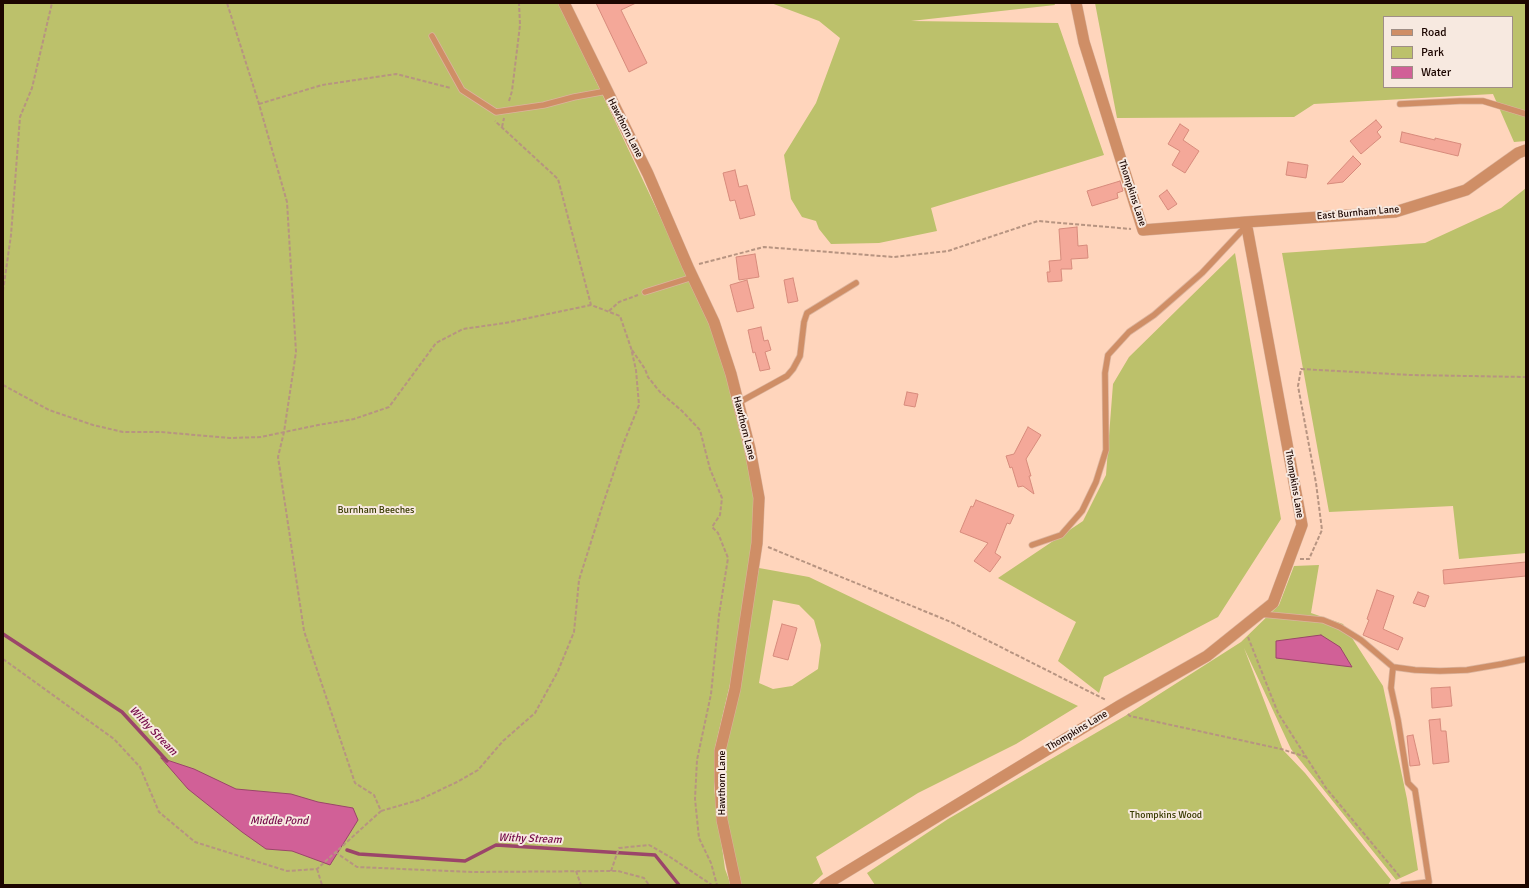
<!DOCTYPE html>
<html>
<head>
<meta charset="utf-8">
<style>
	body { margin:0 }
	#map { position:relative; width:1529px; height:888px; overflow:hidden; background:#ffd5bc; font-family:Signika,sans-serif }
	canvas { display:block }
	.frame { position:absolute; inset:0; border:4px solid #1c0600; pointer-events:none }
	.legend { position:absolute; left:1383px; top:16px; width:130px; height:72px; box-sizing:border-box; background:#f7e9e0; border:1px solid #9f8e86; margin:0; padding:5px 7px; list-style:none; font-size:12px; color:#1c0600 }
	.legend li { display:flex; align-items:center; gap:8px; height:20px }
	.legend b { width:20px; border:1px solid #9f8e86 }
</style>
</head>
<body>
<div id="map">
<canvas width="1529" height="888"></canvas>
<div class="frame"></div>
<ul class="legend">
<li><b style="height:5px;background:#cf8e66"></b>Road</li>
<li><b style="height:11px;background:#bcc16b"></b>Park</li>
<li><b style="height:11px;background:#d16097"></b>Water</li>
</ul>
</div>
<script>
const ctx = document.querySelector('canvas').getContext('2d');
ctx.lineJoin = 'round';
function paint(path, color) { ctx.fillStyle = color; ctx.fill(path, 'evenodd'); }
const poly = rows => new Path2D(rows.map(r => 'M' + r).join(''));
function trace(path, color, width, dash) { ctx.strokeStyle = color; ctx.lineWidth = width; ctx.lineCap = dash ? 'butt' : 'round'; ctx.setLineDash(dash || []); ctx.stroke(path); }
function write(font, color, halo, rows, align = 'center') {
  ctx.font = font + ' Signika,sans-serif'; ctx.lineWidth = 4; ctx.setLineDash([]); ctx.textBaseline = 'middle'; ctx.strokeStyle = halo; ctx.fillStyle = color; for (const [text, x, y, turn = 0] of rows) {
    ctx.save(); ctx.translate(x, y); ctx.rotate((+turn || 0) * Math.PI / 180); ctx.textAlign = isNaN(turn) ? turn : align; if (halo) ctx.strokeText(text, 0, 0); ctx.fillText(text, 0, 0); ctx.restore();
  }
}
const green = poly([
	[3,3,559,3,695,290,719,346,755,481,753,546,731,680,715,748,714,787,725,869,731,885,3,885],
	[771,3,1054,3,1055,5,911,21,1058,23,1104,155,931,208,937,231,879,243,831,244,819,229,816,221,802,217,791,199,784,155,816,103,840,38,819,21],
	[1095,3,1526,3,1526,141,1514,142,1493,94,1314,104,1294,117,1117,118],
	[1384,17,1512,17,1512,87,1384,87],
	[1526,188,1526,553,1459,559,1453,506,1329,512,1282,253,1425,243,1501,208],
	[1235,253,1281,519,1218,617,1104,677,1099,693,1058,661,1076,622,998,578,1083,521,1106,475,1113,384,1129,357],
	[1319,565,1311,613,1343,624,1383,686,1407,799,1418,870,1396,880,1291,749,1244,648,1283,750,1305,773,1391,880,1388,885,875,885,867,873,948,819,1125,716,1241,642,1279,605,1294,566],
	[759,568,809,577,1078,706,1016,744,918,793,816,857,823,874,811,885,741,885,730,850,723,777,725,747],
	[773,600,799,605,814,620,821,645,818,669,792,686,773,689,759,683]
]);
const water = poly([
	[1321,635,1340,647,1352,667,1276,658,1276,641,1321,635],
	[161,758,194,769,236,789,291,794,318,802,353,808,358,820,330,865,292,851,266,849,242,832,188,789,161,758]
]);
const stream = poly([
	[3,634,122,712,167,761],
	[347,850,359,854,465,861,496,845,655,855,679,885]
]);
const building = poly([
	[596,3,636,3,621,10,647,63,629,72,596,3],
	[1376,120,1382,127,1377,132,1381,137,1361,154,1350,141,1376,120],
	[1180,124,1189,130,1183,140,1199,151,1185,173,1172,165,1180,151,1168,144,1180,124],
	[1402,132,1435,140,1435,138,1461,144,1458,156,1400,142,1402,132],
	[1353,156,1361,164,1343,182,1327,184,1353,156],
	[1288,162,1308,165,1306,178,1286,175,1288,162],
	[735,170,739,187,747,185,755,215,740,219,735,200,730,201,723,173,735,170],
	[1120,181,1123,191,1117,193,1118,198,1092,206,1087,191,1120,181],
	[1167,190,1177,204,1168,210,1159,196,1167,190],
	[1077,227,1078,246,1087,245,1088,258,1071,259,1072,269,1061,269,1062,281,1048,282,1047,272,1050,272,1049,261,1061,260,1059,229,1077,227],
	[755,254,759,277,739,280,736,257,755,254],
	[793,278,798,301,788,303,784,280,793,278],
	[747,280,754,308,737,312,730,285,747,280],
	[761,327,764,341,768,340,771,350,765,352,770,369,760,371,755,352,753,353,748,330,761,327],
	[907,392,918,394,915,407,904,405,907,392],
	[1028,427,1041,435,1026,459,1031,476,1029,476,1034,494,1023,486,1018,487,1012,467,1010,468,1006,456,1014,454,1028,427],
	[976,500,1014,515,1010,524,1007,523,995,553,1001,557,990,572,974,561,988,543,960,532,971,506,973,507,976,500],
	[1526,562,1526,576,1444,584,1443,570,1526,562],
	[1377,590,1394,596,1383,629,1403,638,1398,650,1363,635,1369,620,1367,619,1377,590],
	[1418,592,1429,596,1425,607,1413,603,1418,592],
	[782,624,797,628,788,660,773,656,782,624],
	[1450,687,1452,706,1432,708,1431,688,1450,687],
	[1440,719,1441,731,1446,731,1449,762,1433,764,1429,720,1440,719],
	[1413,735,1420,765,1410,766,1407,736,1413,735]
]);
const path = poly([
	[509,101,512,91,520,25,519,3],
	[259,104,322,85,396,74,451,88],
	[502,127,504,118],
	[699,264,764,247,894,257,948,251,1038,221,1131,229],
	[3,291,11,235,20,117,32,88,52,3],
	[609,311,619,302,638,295],
	[632,350,645,369,648,377,660,392,682,411,700,430,710,469,722,498,720,515,712,527,718,533,728,558,719,615,711,694,697,760,695,799,699,838,711,863,717,885],
	[3,385,49,410,93,425,123,432,161,432,230,438,261,437,318,425,354,419,389,407,436,343,463,329,505,323,591,305],
	[768,547,951,622,1106,700],
	[1300,559,1309,559,1322,530,1316,483,1298,386,1301,369,1410,375,1526,377],
	[1248,637,1278,713,1326,788,1401,878],
	[3,659,114,739,140,767,159,812,195,842,287,871,317,869,381,811,374,795,355,783,304,631,278,457,284,432,296,352,287,202,259,104,227,3],
	[1128,714,1130,716,1281,749,1306,757],
	[381,811,419,800,457,782,478,770,503,741,535,713,558,671,574,632,579,580,603,504,624,442,639,405,636,370,631,348,620,316,591,305,558,179,495,121],
	[335,852,357,867,472,872,618,871,644,878,649,885],
	[317,869,322,885],
	[576,871,581,885],
	[611,871,619,848,649,845,670,857,712,885]
]);
const service = poly([
	[432,36,462,90,496,112,544,105,574,97,607,91],
	[1400,104,1460,101,1483,101,1526,114],
	[645,292,693,277],
	[738,403,787,376,793,369,800,356,804,322,807,313,856,283],
	[1032,545,1061,535,1082,511,1096,482,1106,450,1105,373,1108,355,1129,332,1154,315,1202,273,1247,225],
	[1260,614,1323,620,1340,627,1361,640,1393,667,1415,670,1440,671,1467,670,1502,664,1526,659],
	[1393,667,1391,688,1398,720,1408,783,1415,790,1429,882,1403,885]
]);
const minor = poly([
	[564,3,648,174,688,267,714,322,731,374,750,449,759,498,757,543,735,689,720,751,720,781,722,820,736,885],
	[1246,222,1395,212,1466,190,1518,153,1526,150],
	[825,885,1119,706,1207,656,1273,603,1302,525,1246,222,1143,230,1084,42,1076,3]
]);
const streetNames = [
	["Hawthorn Lane",625,128,63],
	["Thompkins Lane",1132,193,72],
	["East Burnham Lane",1358,213,-5],
	["Hawthorn Lane",744,428,76],
	["Thompkins Lane",1294,484,80],
	["Thompkins Lane",1077,731,-31],
	["Hawthorn Lane",722,783,-90]
];
const parkNames = [
	["Burnham Beeches",376,510],
	["Thompkins Wood",1166,815]
];
const waterNames = [
	["Withy Stream",153,731,46],
	["Middle Pond",279,821],
	["Withy Stream",530,839,2]
];
paint(green, '#bcc16b');
paint(water, '#d16097');
trace(water, '#9b456a', 1);
trace(stream, '#9b456a', 3.5);
paint(building, '#f4a899');
trace(building, '#d78b7c', 1);
trace(service, '#dbb49e', 7);
trace(minor, '#dbb49e', 12);
trace(path, '#b79481', 2, [4, 2]);
trace(service, '#cf8e66', 5.5);
trace(minor, '#cf8e66', 11);
write('10px', '#1c0600', '#f7e9e0', streetNames);
write('10px', '#383a00', '#f7e9e0', parkNames);
write('italic 11px', '#750a49', '#f7e9e0', waterNames);
</script>
</body>
</html>
